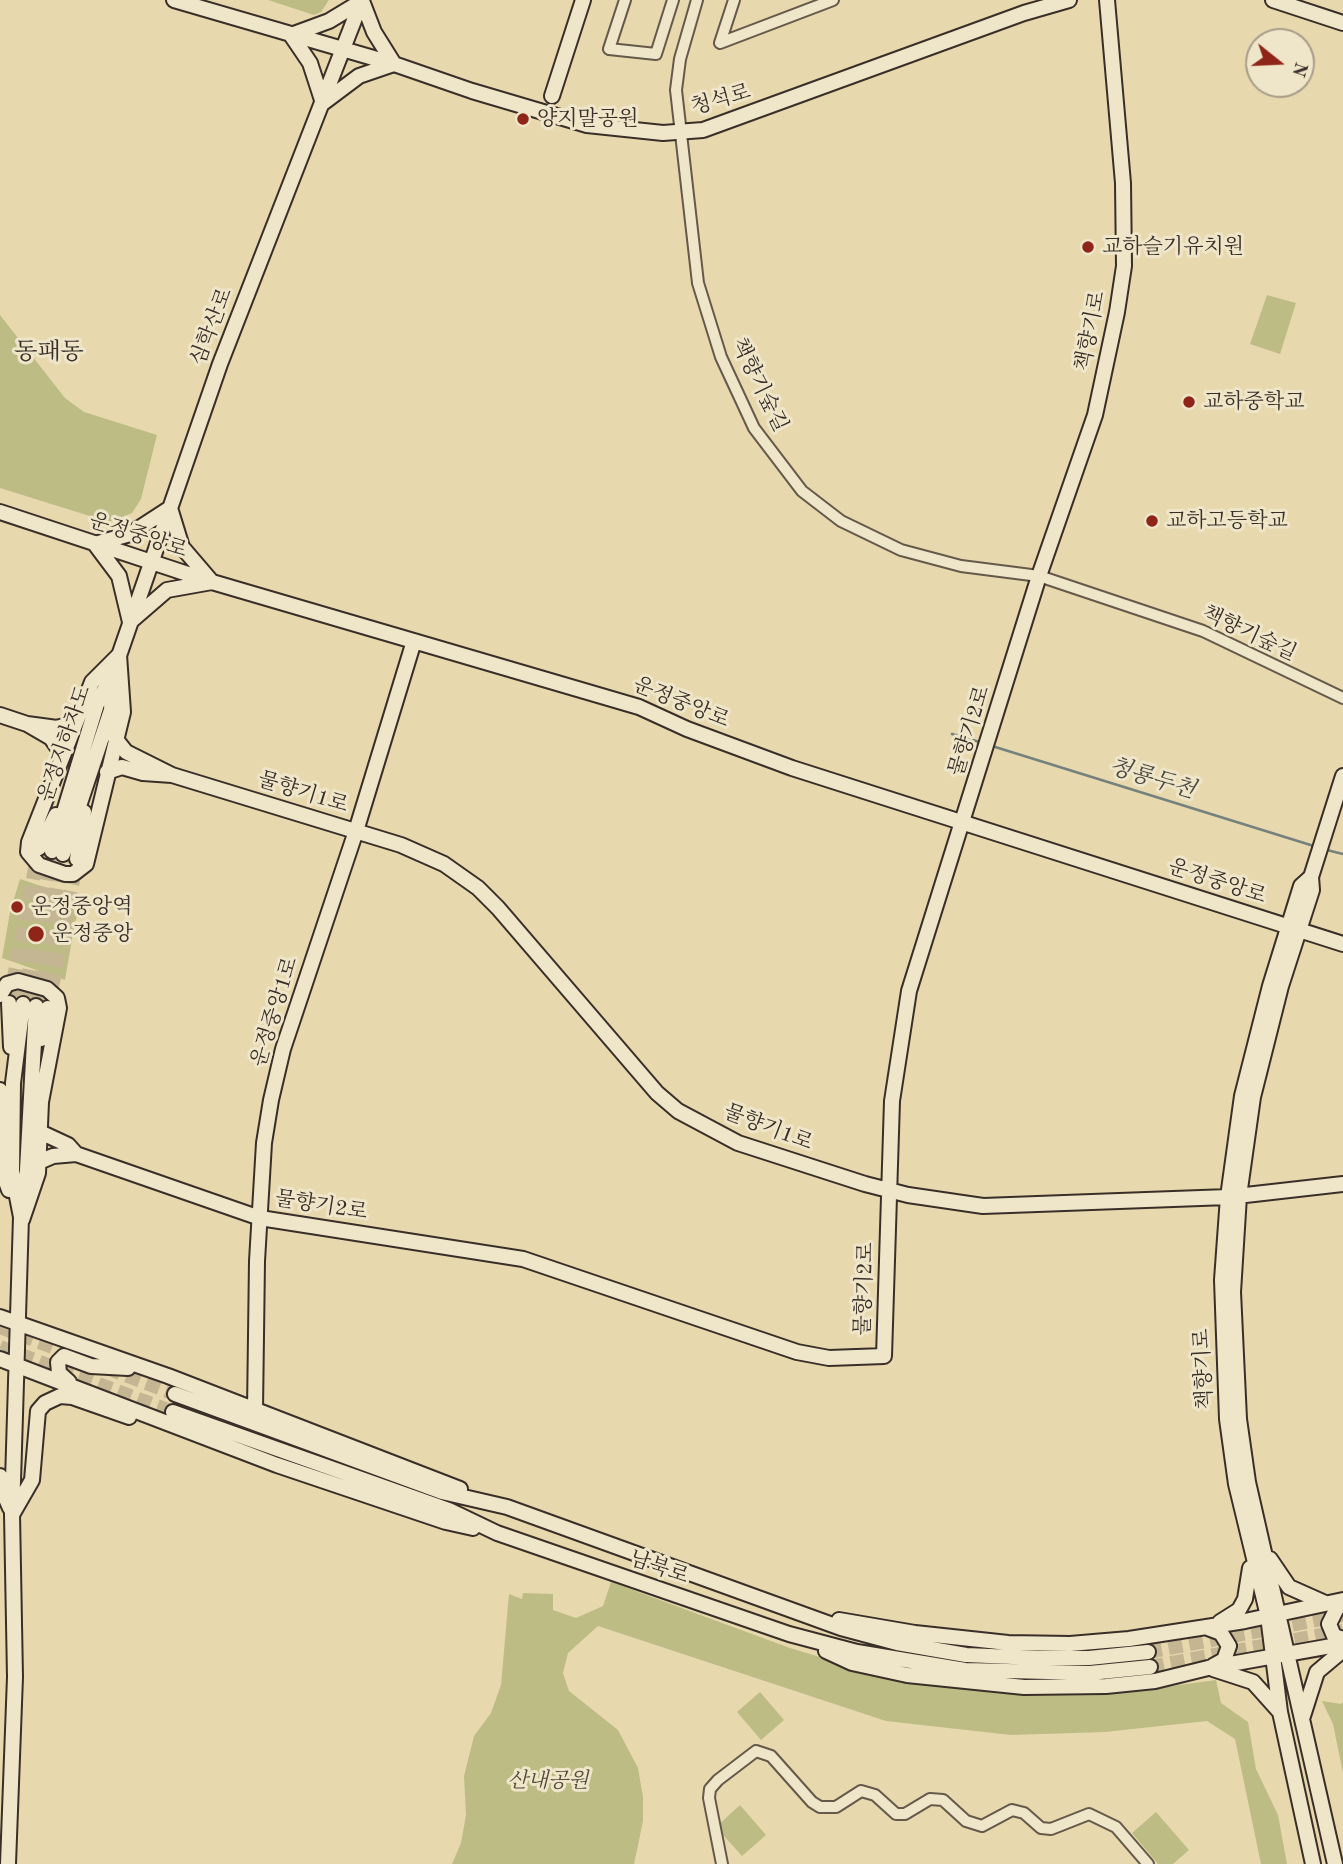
<!DOCTYPE html>
<html>
<head>
<meta charset="utf-8">
<style>
	body { margin:0 }
	#map { position:relative; width:1343px; height:1864px; overflow:hidden; background:#e7d8ae; font-family:"Old Standard TT",serif }
	canvas { display:block }
	.north { position:absolute; left:1245px; top:28px; width:70px; height:70px; box-sizing:border-box; background:#efe6ca; border:2px solid #a79d89; border-radius:50%; rotate:108deg; font-size:19px; font-weight:700; line-height:28px; text-align:center; color:#3a2f28 }
	.north::after { content:''; display:block; margin:auto; width:24px; height:32px; background:#8f2418; clip-path:polygon(50% 0,100% 100%,50% 72%,0 100%) }
</style>
</head>
<body>
<div id="map">
<canvas width="1343" height="1864"></canvas>
<div class="north">N</div>
</div>
<script>
const ctx = document.querySelector('canvas').getContext('2d');
ctx.lineJoin = 'round';
function paint(path, color) { ctx.fillStyle = color; ctx.fill(path, 'evenodd'); }
const poly = rows => new Path2D(rows.map(r => 'M' + r).join(''));
function trace(path, color, width, dash) { ctx.strokeStyle = color; ctx.lineWidth = width; ctx.lineCap = dash ? 'butt' : 'round'; ctx.setLineDash(dash || []); ctx.stroke(path); }
function write(font, color, halo, rows, align = 'center') {
  ctx.font = font + ' "Old Standard TT","Noto Serif KR",serif'; ctx.lineWidth = 6; ctx.setLineDash([]); ctx.textBaseline = 'middle'; ctx.strokeStyle = halo; ctx.fillStyle = color; for (const [text, x, y, turn = 0] of rows) {
    ctx.save(); ctx.translate(x, y); ctx.rotate((+turn || 0) * Math.PI / 180); ctx.textAlign = isNaN(turn) ? turn : align; if (halo) ctx.strokeText(text, 0, 0); ctx.fillText(text, 0, 0); ctx.restore();
  }
}
const green = poly([
	[268,0,329,0,321,12,314,15],
	[1267,295,1296,303,1280,354,1250,344],
	[0,315,65,398,84,412,157,435,141,499,132,513,109,522,0,488],
	[20,879,83,900,75,922,65,980,2,958,10,912],
	[611,1582,790,1648,840,1663,945,1686,1020,1692,1127,1692,1216,1680,1221,1703,1248,1722,1256,1769,1278,1815,1287,1864,1261,1864,1235,1739,1207,1721,1105,1732,1011,1735,886,1721,598,1626,568,1653,563,1673,569,1691,618,1730,638,1768,643,1797,643,1821,634,1864,452,1864,461,1843,466,1815,464,1776,474,1736,491,1713,501,1685,509,1594,522,1599,523,1593,553,1594,553,1610,576,1618,603,1606],
	[760,1692,784,1720,761,1740,737,1712],
	[1322,1701,1341,1704,1343,1702,1343,1773,1333,1724],
	[740,1805,766,1835,742,1856,716,1827],
	[1156,1812,1189,1850,1173,1864,1158,1864,1132,1833]
]);
const stream = poly([
	[952,734,983,743],
	[992,746,1317,847],
	[1327,850,1343,854]
]);
const secondaryTunnel = poly([
	[9,1003,38,853],
	[23,1004,52,851],
	[36,1006,63,854],
	[48,1008,76,865],
	[0,1327,79,1357],
	[0,1347,173,1412],
	[107,1368,175,1394],
	[1148,1652,1343,1615],
	[1150,1667,1343,1631]
]);
const street = poly([
	[625,0,609,49,656,54,673,0],
	[697,0,680,59,676,90,698,283,721,357,754,428,802,491,841,521,901,550,961,566,1039,576,1203,631,1343,698],
	[734,0,720,43,833,0],
	[722,1864,709,1798,710,1789,718,1780,756,1751,771,1756,812,1802,820,1807,836,1807,861,1791,875,1795,896,1814,905,1814,930,1799,943,1800,966,1821,982,1826,1012,1810,1024,1813,1041,1828,1051,1829,1089,1814,1116,1827,1148,1864]
]);
const secondary = poly([
	[174,0,394,64,472,91,587,125,663,133,703,130,1024,13,1069,0],
	[1273,0,1343,23],
	[362,1,374,32,394,64,359,76,323,103,310,63,291,35,329,21,362,1],
	[552,96,583,0],
	[170,508,182,547,212,582,167,590,130,622,119,576,95,544,130,534,170,508],
	[0,512,212,582,639,707,687,729,792,768,1343,944],
	[119,655,123,712,86,864,73,874,65,874,39,865,28,852,29,842,92,682,119,655],
	[113,673,220,364,362,0],
	[0,715,27,724],
	[63,755,51,738,27,724,57,728,76,722],
	[107,772,122,767,143,773,172,775,126,752,115,738],
	[172,775,401,845,444,864,478,888,498,908,657,1093,678,1111,738,1143,865,1184,908,1195,983,1206,1228,1197,1343,1184],
	[39,848,56,815],
	[52,851,97,704,113,673,111,710,63,854],
	[77,859,84,812],
	[1311,877,1301,886,1270,986,1242,1096,1228,1197,1222,1280,1227,1419,1236,1484,1268,1616,1280,1712,1313,1864],
	[0,995,7,984,18,981,47,989,57,998,59,1008,41,1102,38,1173,22,1220],
	[9,1003,11,1047],
	[41,1039,48,1008],
	[0,1090,2,1171,9,1190],
	[76,1154,260,1218,523,1259,797,1352,829,1358,884,1356,892,1101,909,991,1039,576,1095,415,1117,312,1124,266,1123,183,1107,0],
	[39,1162,53,1156,76,1154,68,1145,40,1132],
	[26,1188,36,1006],
	[0,1317,168,1376,460,1489],
	[0,1359,277,1465,446,1522,473,1528],
	[69,1382,59,1373,58,1362,64,1356,91,1366,128,1368],
	[175,1394,442,1492,507,1507,841,1628,897,1643,966,1655,1037,1658,1089,1658,1148,1652],
	[255,1410,257,1261,264,1143,271,1100,283,1049,356,831,414,641],
	[173,1412,449,1510,497,1533,789,1634,857,1652,965,1670,1090,1673,1150,1667],
	[0,1476,1,1487,10,1508],
	[13,1513,32,1480,38,1411,45,1403,60,1396,72,1397,129,1417],
	[1270,1559,1289,1587,1325,1603],
	[1343,1604,1337,1608,1329,1624,1334,1636,1343,1639],
	[839,1620,915,1633,1008,1643,1070,1644,1129,1639,1245,1621,1343,1600],
	[1220,1622,1239,1610,1245,1599,1250,1568],
	[1205,1627,1221,1633,1229,1646,1224,1660,1213,1666],
	[826,1651,852,1663,907,1675,1024,1687,1106,1686,1155,1681,1208,1668,1343,1644],
	[1213,1669,1253,1682,1279,1711],
	[1303,1716,1317,1672,1343,1650],
	[8,1864,15,1677,12,1514,21,1217,12,1171,13,1083,23,1004],
	[1335,1864,1248,1482,1239,1419,1233,1292,1239,1196,1253,1097,1281,986,1312,890,1311,877,1343,776]
]);
const markers = [
	[523,119,7,"#8f2418"],
	[1088,247,7,"#8f2418"],
	[1189,402,7,"#8f2418"],
	[1152,521,7,"#8f2418"],
	[17,907,7,"#8f2418"],
	[36,934,9,"#8f2418"]
];
const streetNames = [
	["청석로",721,100,-16],
	["심학산로",212,327,-69],
	["책향기로",1091,331,-79],
	["책향기숲길",759,385,64],
	["운정중앙로",138,536,18],
	["책향기숲길",1249,634,25],
	["운정중앙로",681,703,22],
	["물향기2로",970,731,-73],
	["운정지하차도",65,744,-71],
	["물향기1로",303,793,17],
	["운정중앙로",1217,882,18],
	["운정중앙1로",275,1012,-73],
	["물향기1로",768,1128,21],
	["물향기2로",321,1206,9],
	["물향기2로",865,1289,-88],
	["책향기로",1204,1369,-93],
	["남북로",659,1568,19]
];
const poiNames = [
	["양지말공원",537,119],
	["교하슬기유치원",1102,247],
	["교하중학교",1203,402],
	["교하고등학교",1166,521],
	["운정중앙역",31,907],
	["운정중앙",52,934]
];
const parkNames = [
	["산내공원",548,1781]
];
const waterNames = [
	["청룡두천",1152,779,17]
];
const quarterNames = [
	["동패동",49,353]
];
paint(green, '#bdbc85');
trace(stream, '#74817d', 2.5);
trace(secondaryTunnel, '#c4b693', 14, [14, 7]);
trace(street, '#65594a', 14);
trace(secondary, '#3a2f28', 18);
trace(street, '#efe6ca', 10);
trace(secondary, '#efe6ca', 14);
for (const [x, y, r, color] of markers) { const dot = new Path2D(); dot.arc(x, y, r, 0, 2 * Math.PI); ctx.fillStyle = color; ctx.fill(dot); trace(dot, '#efe6ca', 2.5); }
write('21px', '#3a2f28', '#efe6ca', streetNames);
write('21px', '#3a2f28', '#efe6ca', poiNames, 'left');
write('italic 21px', '#544b3b', '#efe6ca', parkNames);
write('italic 23px', '#4d4a44', '#efe6ca', waterNames);
write('24px', '#3a2f28', '#efe6ca', quarterNames);
</script>
</body>
</html>
